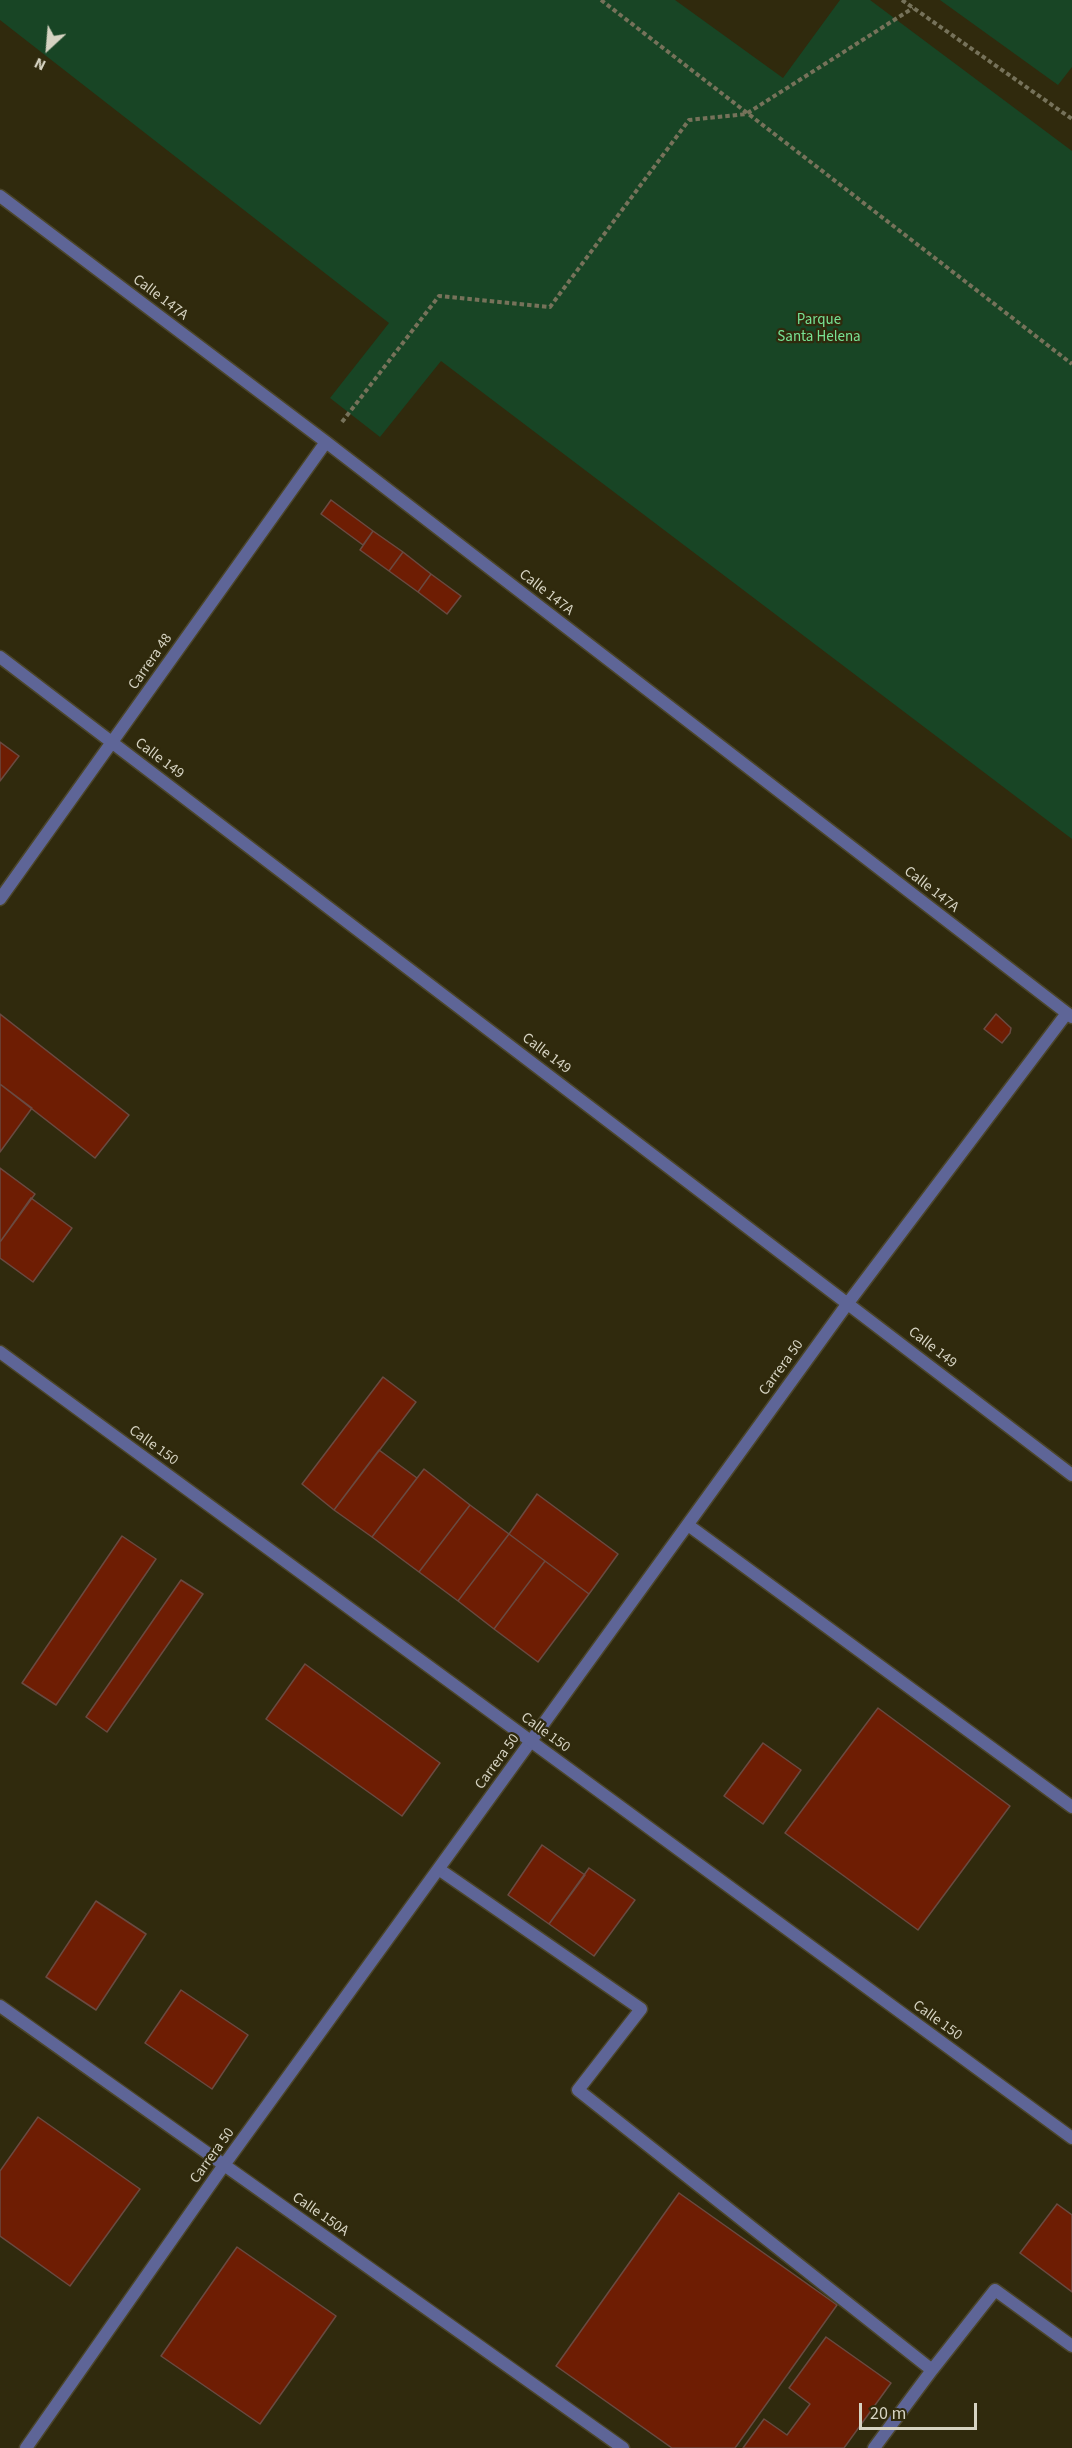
<!DOCTYPE html>
<html>
<head>
<meta charset="utf-8">
<style>
	body { margin:0 }
	#map { position:relative; width:1072px; height:2448px; overflow:hidden; background:#302a0d; font-family:"Source Sans 3",sans-serif }
	canvas { display:block }
	.north { position:absolute; left:18px; top:18px; width:60px; height:60px; -webkit-text-stroke:4px #302a0d; paint-order:stroke; rotate:206deg; font-size:16px; font-weight:700; line-height:24px; text-align:center; color:#d6d3c2 }
	.north::after { content:''; display:block; margin:auto; width:21px; height:27px; background:#d6d3c2; clip-path:polygon(50% 0,100% 100%,50% 72%,0 100%) }
	.scale { position:absolute; left:859px; top:2403px; width:118px; height:27px; box-sizing:border-box; border:3px solid #d6d3c2; border-top:0; padding-left:8px; font-size:18px; line-height:21px; white-space:nowrap; color:#d6d3c2; -webkit-text-stroke:4px #302a0d; paint-order:stroke }
</style>
</head>
<body>
<div id="map">
<canvas width="1072" height="2448"></canvas>
<div class="north">N</div>
<div class="scale">20 m</div>
</div>
<script>
const ctx = document.querySelector('canvas').getContext('2d');
ctx.lineJoin = 'round';
function paint(path, color) { ctx.fillStyle = color; ctx.fill(path, 'evenodd'); }
const poly = rows => new Path2D(rows.map(r => 'M' + r).join(''));
function trace(path, color, width, dash) { ctx.strokeStyle = color; ctx.lineWidth = width; ctx.lineCap = dash ? 'butt' : 'round'; ctx.setLineDash(dash || []); ctx.stroke(path); }
function write(font, color, halo, rows, align = 'center') {
  ctx.font = font + ' "Source Sans 3",sans-serif'; ctx.lineWidth = 4.5; ctx.setLineDash([]); ctx.textBaseline = 'middle'; ctx.strokeStyle = halo; ctx.fillStyle = color; for (const [text, x, y, turn = 0] of rows) {
    ctx.save(); ctx.translate(x, y); ctx.rotate((+turn || 0) * Math.PI / 180); ctx.textAlign = isNaN(turn) ? turn : align; if (halo) ctx.strokeText(text, 0, 0); ctx.fillText(text, 0, 0); ctx.restore();
  }
}
const green = poly([
	[0,0,675,0,783,78,840,0,870,0,1072,151,1072,839,441,361,380,437,330,398,389,323,0,20],
	[940,0,1072,0,1072,67,1058,85]
]);
const building = poly([
	[331,500,373,531,363,545,321,514,331,500],
	[373,531,403,552,389,571,360,550,373,531],
	[403,552,431,574,418,592,389,571,403,552],
	[431,574,461,596,447,614,418,592,431,574],
	[0,742,19,756,0,781,0,742],
	[0,1014,129,1115,95,1158,0,1084,0,1014],
	[996,1014,1011,1028,1010,1033,1002,1043,984,1029,996,1014],
	[0,1084,32,1108,0,1152,0,1084],
	[0,1168,35,1194,0,1242,0,1168],
	[31,1198,72,1228,33,1282,0,1258,0,1242,31,1198],
	[383,1377,416,1402,334,1510,302,1484,383,1377],
	[379,1450,417,1478,372,1537,334,1510,379,1450],
	[424,1469,470,1505,419,1572,372,1537,424,1469],
	[537,1494,618,1554,589,1594,509,1534,537,1494],
	[470,1505,509,1534,458,1601,419,1572,470,1505],
	[509,1534,545,1561,494,1629,458,1601,509,1534],
	[122,1536,156,1559,56,1705,22,1683,122,1536],
	[545,1561,589,1594,538,1662,494,1629,545,1561],
	[181,1580,203,1594,107,1732,86,1717,181,1580],
	[305,1664,440,1763,402,1816,266,1719,305,1664],
	[878,1708,1010,1806,918,1930,785,1833,878,1708],
	[763,1743,801,1770,763,1824,724,1796,763,1743],
	[542,1845,585,1875,549,1924,508,1895,542,1845],
	[589,1868,635,1900,594,1956,549,1924,589,1868],
	[96,1901,146,1934,96,2010,46,1977,96,1901],
	[181,1990,248,2035,212,2089,145,2043,181,1990],
	[38,2117,140,2189,70,2286,0,2236,0,2171,38,2117],
	[679,2193,837,2305,735,2448,672,2448,556,2366,679,2193],
	[1057,2204,1072,2215,1072,2292,1020,2253,1057,2204],
	[237,2247,336,2316,260,2424,161,2356,237,2247],
	[826,2337,891,2383,844,2448,743,2448,764,2419,787,2435,810,2404,789,2388,826,2337]
]);
const path = poly([
	[601,0,1072,364],
	[902,0,1072,119],
	[342,422,439,296,550,307,689,120,746,114,913,8]
]);
const pedestrian = poly([
	[688,1525,1072,1807],
	[440,1870,641,2009,578,2090,932,2370],
	[874,2448,932,2370,995,2290,1072,2346]
]);
const minor = poly([
	[0,196,326,442,1072,1017],
	[0,657,1072,1475],
	[0,899,326,442],
	[0,2006,623,2448],
	[26,2448,224,2165,848,1303,1067,1013]
]);
const tertiary = poly([
	[0,1352,1072,2138]
]);
const streetNames = [
	["Calle 147A",160,298,37],
	["Calle 147A",546,593,38],
	["Carrera 48",151,662,-55],
	["Calle 149",159,759,37],
	["Calle 147A",931,890,38],
	["Calle 149",546,1054,37],
	["Calle 149",932,1348,38],
	["Carrera 50",782,1368,-54],
	["Calle 150",153,1446,36],
	["Calle 150",545,1733,36],
	["Carrera 50",498,1762,-54],
	["Calle 150",937,2021,36],
	["Carrera 50",213,2156,-54],
	["Calle 150A",320,2215,35]
];
const parkNames = [
	["Parque",819,321],
	["Santa Helena",819,338]
];
paint(green, '#184525');
paint(building, '#6e1d03');
trace(building, '#6a4a41', 1.5);
trace(pedestrian, '#4b452a', 15);
trace(minor, '#4b452a', 15);
trace(tertiary, '#4b452a', 15);
trace(path, '#76725a', 4, [4.5, 3]);
trace(pedestrian, '#5e6597', 12);
trace(minor, '#5e6597', 12);
trace(tertiary, '#5e6597', 12);
write('15px', '#d6d3c2', '#302a0d', streetNames);
write('15px', '#78e395', '#302a0d', parkNames);
</script>
</body>
</html>
